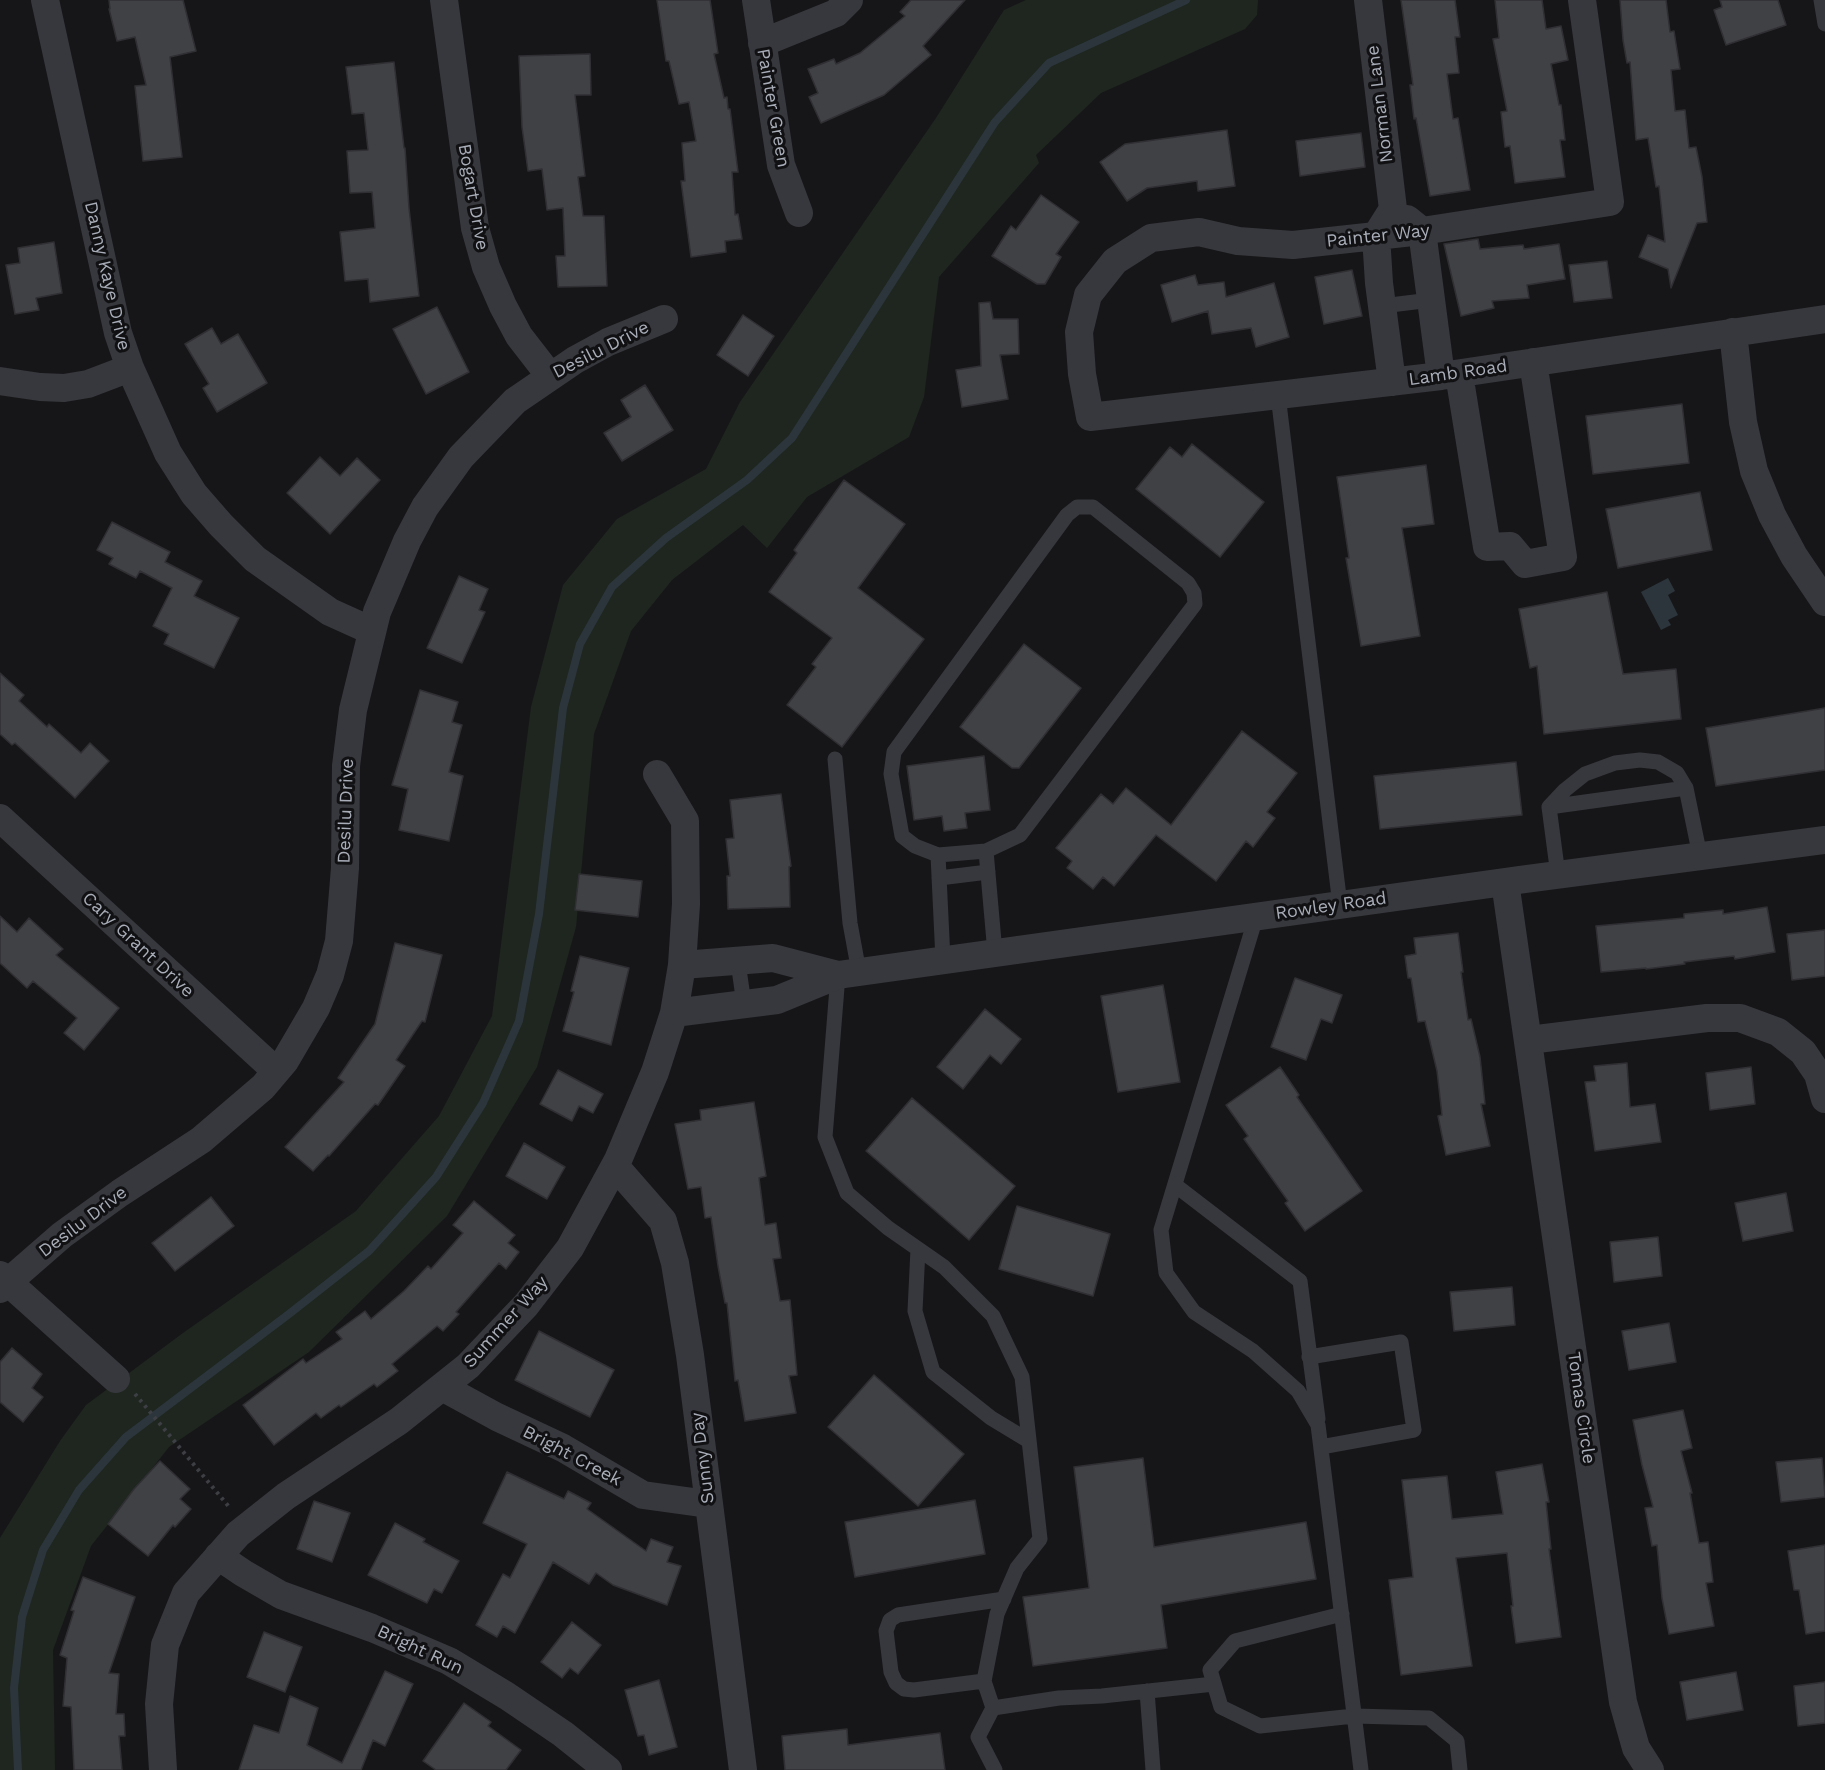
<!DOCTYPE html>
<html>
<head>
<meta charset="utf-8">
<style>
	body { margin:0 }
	canvas { display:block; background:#161618 }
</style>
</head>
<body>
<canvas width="1825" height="1770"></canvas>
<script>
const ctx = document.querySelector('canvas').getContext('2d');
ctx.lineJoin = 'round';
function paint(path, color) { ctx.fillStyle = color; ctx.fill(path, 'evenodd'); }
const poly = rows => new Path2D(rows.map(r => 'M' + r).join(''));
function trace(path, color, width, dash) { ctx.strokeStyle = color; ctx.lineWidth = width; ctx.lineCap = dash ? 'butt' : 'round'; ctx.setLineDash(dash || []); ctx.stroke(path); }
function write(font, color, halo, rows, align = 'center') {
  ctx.font = font + ' "Work Sans",sans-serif'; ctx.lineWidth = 6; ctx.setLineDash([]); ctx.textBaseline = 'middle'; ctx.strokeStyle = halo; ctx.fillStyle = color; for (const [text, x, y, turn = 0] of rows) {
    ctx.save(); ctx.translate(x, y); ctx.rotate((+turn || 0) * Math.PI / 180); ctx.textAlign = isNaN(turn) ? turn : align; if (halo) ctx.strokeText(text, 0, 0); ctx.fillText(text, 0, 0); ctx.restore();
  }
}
const green = poly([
	[1026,0,1258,0,1257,15,1245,29,1101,93,1036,155,1039,163,939,277,924,397,909,437,807,497,767,548,743,525,672,580,631,631,594,734,576,927,537,1067,447,1216,309,1352,169,1447,91,1546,53,1650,55,1770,0,1770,0,1538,60,1441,86,1405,183,1333,356,1211,439,1116,492,1016,531,707,563,585,617,519,706,469,740,402,936,118,1004,10]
]);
const water = poly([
	[1668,578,1675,591,1668,595,1678,615,1668,620,1671,625,1661,630,1641,592]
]);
const stream = poly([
	[18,1770,14,1688,22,1617,43,1550,79,1490,126,1437,289,1314,369,1251,436,1177,483,1103,519,1021,539,914,563,708,580,644,612,587,666,538,747,480,792,438,995,122,1049,63,1186,0]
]);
const building = poly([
	[109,0,183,0,196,51,170,57,182,157,143,161,135,86,146,85,135,37,117,41,109,9,110,9,109,0],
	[657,0,710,0,718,53,714,54,724,98,727,97,728,109,730,109,738,172,732,172,735,215,738,214,742,239,725,241,726,252,691,257,681,181,685,181,682,143,696,141,689,102,679,104,669,61,666,61,657,0],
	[911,0,965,0,923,46,931,55,884,95,821,123,809,97,818,93,808,69,834,59,836,64,860,53,905,16,900,12,911,0],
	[1401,0,1455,0,1460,37,1455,37,1459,73,1447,74,1453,119,1458,118,1470,190,1430,196,1416,118,1414,119,1410,85,1413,85,1401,0],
	[1495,0,1542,0,1546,29,1561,26,1568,60,1551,64,1559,105,1561,105,1565,140,1560,140,1565,177,1515,183,1510,146,1505,147,1501,112,1507,111,1493,39,1499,38,1495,0],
	[1620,0,1666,0,1670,32,1674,31,1680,69,1671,70,1675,111,1685,110,1689,148,1696,147,1702,177,1707,222,1697,223,1671,288,1668,269,1639,257,1648,235,1665,242,1659,186,1656,187,1648,138,1636,140,1630,62,1627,63,1623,40,1620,0],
	[1720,0,1778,0,1786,25,1726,45,1714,10,1722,7,1720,0],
	[590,54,591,95,575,95,585,176,578,177,583,216,604,216,607,286,558,287,556,256,565,256,563,208,547,210,542,169,528,171,522,127,519,56,590,54],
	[394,62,404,148,405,148,409,208,419,296,370,302,368,279,345,281,340,232,375,228,372,192,350,193,347,151,368,150,364,113,352,114,346,67,394,62],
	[1227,130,1235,186,1198,191,1197,181,1147,188,1127,201,1100,162,1125,144,1227,130],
	[1361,133,1365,167,1300,176,1296,141,1361,133],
	[1041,195,1079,222,1056,254,1061,257,1045,284,1037,284,992,256,1011,226,1016,230,1041,195],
	[1478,239,1480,249,1523,245,1524,249,1559,244,1565,279,1527,285,1529,298,1492,301,1494,308,1461,316,1444,244,1478,239],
	[54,242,62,293,36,298,39,310,15,314,6,265,20,263,18,248,54,242],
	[1607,261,1612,298,1574,302,1569,265,1607,261],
	[1352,270,1362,316,1324,324,1315,277,1352,270],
	[1195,275,1198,285,1224,282,1226,297,1274,283,1289,337,1256,347,1251,328,1212,334,1208,311,1172,322,1161,285,1195,275],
	[990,302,993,319,1018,319,1019,354,1000,355,1008,399,962,407,956,370,981,366,979,303,990,302],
	[437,307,469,372,426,394,393,329,437,307],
	[743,315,774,336,748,376,717,355,743,315],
	[212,328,221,344,238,334,267,383,217,412,203,388,209,384,185,344,212,328],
	[645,385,673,430,622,461,604,433,631,417,621,400,645,385],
	[1682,404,1689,463,1593,474,1586,416,1682,404],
	[1192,444,1264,502,1220,557,1136,489,1170,447,1182,457,1192,444],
	[320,457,340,476,357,458,380,480,330,534,287,493,320,457],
	[1426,465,1434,524,1402,528,1420,636,1361,646,1346,558,1349,558,1337,477,1426,465],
	[844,480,905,524,858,588,924,639,842,747,787,705,816,667,812,664,832,638,769,592,797,553,794,550,844,480],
	[1700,492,1712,550,1618,568,1606,509,1700,492],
	[112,522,170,552,165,562,202,581,194,596,239,618,214,668,164,644,169,634,153,626,172,588,140,571,136,578,109,564,113,558,97,550,112,522],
	[459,576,488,589,479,610,485,612,462,663,427,648,459,576],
	[1607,592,1623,674,1676,669,1681,719,1544,734,1537,666,1530,668,1519,609,1607,592],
	[1024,644,1081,688,1019,768,1012,768,960,727,1024,644],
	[0,673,24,695,19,701,47,727,49,724,81,753,90,743,109,761,75,798,15,743,12,745,0,734,0,673],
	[420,690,458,702,452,722,462,725,449,772,463,776,449,841,399,830,408,789,392,785,420,690],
	[1825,708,1825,770,1716,786,1706,728,1825,708],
	[1242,731,1297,773,1267,812,1275,818,1253,847,1246,841,1216,881,1156,835,1114,886,1103,877,1093,889,1067,868,1072,861,1056,848,1101,794,1113,804,1126,788,1171,825,1242,731],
	[984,756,990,810,965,813,967,828,944,831,942,816,914,820,907,766,984,756],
	[1516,762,1522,815,1380,829,1374,776,1516,762],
	[781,794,791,866,789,867,790,907,728,909,727,876,730,876,726,839,734,838,730,800,781,794],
	[579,874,642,881,638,917,575,910,579,874],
	[1767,907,1775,952,1735,959,1734,956,1684,962,1685,964,1646,969,1646,968,1601,972,1596,926,1684,918,1684,914,1723,910,1723,914,1767,907],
	[0,916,17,932,29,918,63,949,56,955,119,1008,84,1050,64,1033,77,1018,33,981,27,988,0,963,0,916],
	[1825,930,1825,976,1792,980,1787,934,1825,930],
	[1458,933,1463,972,1461,972,1468,1020,1471,1019,1480,1057,1485,1104,1481,1104,1490,1146,1446,1155,1438,1116,1442,1115,1437,1071,1425,1021,1418,1022,1411,978,1408,978,1405,956,1416,954,1414,938,1458,933],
	[395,943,442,955,425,1022,422,1021,396,1060,405,1066,378,1105,375,1104,329,1156,328,1155,313,1171,285,1147,344,1082,338,1078,375,1024,395,943],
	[580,956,629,968,611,1045,563,1031,574,992,571,991,580,956],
	[1295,978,1342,995,1332,1023,1321,1019,1306,1060,1271,1047,1295,978],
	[1163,985,1180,1082,1118,1092,1101,996,1163,985],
	[985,1009,1021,1039,1001,1064,990,1055,963,1089,937,1067,985,1009],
	[1627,1063,1630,1107,1655,1104,1661,1142,1595,1151,1585,1082,1596,1081,1594,1066,1627,1063],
	[1280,1067,1299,1095,1297,1097,1362,1191,1305,1231,1285,1203,1288,1201,1244,1139,1248,1136,1226,1105,1280,1067],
	[1751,1067,1755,1104,1710,1110,1706,1073,1751,1067],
	[558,1070,603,1094,593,1113,579,1106,572,1121,540,1104,558,1070],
	[912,1098,1015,1186,969,1240,866,1151,912,1098],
	[754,1102,766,1176,759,1178,765,1225,776,1223,781,1258,773,1259,780,1301,790,1300,797,1375,789,1376,796,1413,745,1421,738,1380,735,1381,727,1303,725,1303,718,1266,711,1217,705,1218,701,1187,688,1189,675,1124,701,1120,700,1110,754,1102],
	[524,1143,565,1167,547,1199,506,1176,524,1143],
	[1786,1193,1793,1231,1743,1241,1735,1203,1786,1193],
	[211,1197,234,1226,175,1271,152,1243,211,1197],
	[474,1201,515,1235,508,1243,519,1252,506,1269,499,1263,456,1312,459,1314,443,1331,437,1326,392,1364,398,1371,377,1387,374,1384,341,1407,339,1405,321,1418,316,1413,274,1445,243,1405,303,1359,306,1363,342,1339,336,1332,365,1311,371,1319,404,1291,428,1266,431,1269,463,1233,453,1225,474,1201],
	[1017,1206,1110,1234,1093,1296,999,1269,1017,1206],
	[1658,1237,1662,1276,1614,1282,1610,1242,1658,1237],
	[1512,1287,1515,1325,1454,1331,1450,1292,1512,1287],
	[1669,1323,1676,1362,1629,1370,1622,1331,1669,1323],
	[539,1331,614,1370,590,1417,515,1380,539,1331],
	[12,1348,42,1374,32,1388,43,1397,23,1422,0,1402,0,1362,12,1348],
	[874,1375,964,1454,918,1506,828,1427,874,1375],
	[1683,1410,1692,1448,1681,1451,1692,1493,1690,1493,1699,1543,1708,1542,1713,1582,1706,1583,1714,1626,1669,1634,1662,1598,1657,1545,1652,1546,1645,1508,1653,1507,1642,1465,1633,1420,1683,1410],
	[1143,1458,1154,1547,1306,1522,1316,1579,1161,1605,1167,1648,1033,1666,1023,1597,1089,1588,1074,1467,1143,1458],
	[1822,1458,1825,1497,1781,1502,1776,1462,1822,1458],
	[160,1461,190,1489,180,1499,191,1509,175,1527,173,1525,148,1556,108,1524,134,1489,160,1461],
	[1542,1464,1549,1502,1546,1502,1551,1549,1549,1549,1561,1637,1516,1643,1511,1606,1513,1606,1507,1553,1456,1558,1472,1666,1401,1675,1389,1580,1413,1577,1402,1480,1447,1476,1452,1519,1503,1514,1496,1472,1542,1464],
	[507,1472,564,1499,568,1491,591,1503,587,1509,646,1551,651,1539,673,1547,667,1562,681,1566,667,1605,613,1585,596,1573,589,1584,553,1562,515,1633,503,1626,497,1637,476,1625,503,1574,510,1578,527,1544,483,1523,507,1472],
	[975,1500,985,1554,855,1577,845,1522,975,1500],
	[314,1501,350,1513,332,1562,297,1549,314,1501],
	[395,1523,425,1539,423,1542,459,1561,442,1593,434,1589,427,1603,368,1575,395,1523],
	[1825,1545,1825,1631,1806,1634,1799,1590,1794,1590,1788,1551,1825,1545],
	[83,1577,135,1597,109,1673,119,1674,116,1714,124,1714,125,1736,119,1736,122,1770,74,1770,71,1707,63,1706,67,1658,60,1655,74,1611,71,1610,83,1577],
	[572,1622,601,1645,578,1674,570,1668,562,1678,541,1662,572,1622],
	[264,1632,302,1647,285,1692,247,1677,264,1632],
	[385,1671,413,1684,385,1746,373,1740,361,1770,239,1770,254,1725,279,1733,290,1696,318,1708,307,1745,342,1763,385,1671],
	[1736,1672,1743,1710,1687,1720,1680,1682,1736,1672],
	[659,1680,677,1747,649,1755,644,1735,638,1736,625,1690,659,1680],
	[1825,1682,1825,1723,1798,1726,1794,1686,1825,1682],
	[464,1703,491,1722,488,1726,521,1750,506,1770,436,1770,423,1761,464,1703],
	[847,1729,848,1745,940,1733,945,1770,785,1770,782,1736,847,1729]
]);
const path = poly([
	[135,1394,230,1508]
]);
const lane = poly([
	[1821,0,1825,24],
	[1382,306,1431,300],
	[1278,395,1340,905],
	[835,759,850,923,859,972],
	[1549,807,1565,790,1585,774,1615,763,1640,760,1658,762,1677,773,1686,788],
	[938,855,915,846,902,836,891,774,894,752,1067,515,1077,507,1093,507,1188,583,1194,593,1195,604,1020,835,986,851],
	[1558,875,1549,807,1686,788,1700,856],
	[939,878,988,872],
	[1256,917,1161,1230,1166,1273,1194,1312,1253,1351,1298,1391,1318,1425,1361,1770],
	[943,960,938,855,986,851,995,953],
	[738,962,744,1004],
	[838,975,825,1137,847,1193,888,1228,944,1267,993,1316,1022,1377,1040,1539,1017,1568,997,1614,984,1681,993,1708],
	[1175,1185,1300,1281,1318,1419],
	[918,1249,915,1311,933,1372,991,1418,1029,1441],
	[1309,1357,1401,1342,1414,1430,1321,1447],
	[1342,1614,1235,1641,1210,1670,1221,1707,1260,1726,1354,1716,1429,1718,1457,1741,1460,1770],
	[984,1681,914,1690,904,1689,896,1683,891,1672,886,1631,890,1620,898,1615,1004,1599],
	[1147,1691,1153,1770],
	[995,1770,978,1737,993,1708,1059,1698,1102,1696,1214,1684]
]);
const street = poly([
	[45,0,118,333,130,368,168,453,194,494,221,525,255,559,330,612,372,631],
	[444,0,475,228,486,267,503,306,519,336,550,376],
	[756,0,781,165,799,213],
	[1368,0,1393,209,1376,236,1379,283,1392,382],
	[1582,0,1610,202,1422,231,1293,245,1238,241,1199,232,1151,238,1115,261,1088,295,1079,332,1082,374,1090,417,1441,376,1825,319],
	[762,43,836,13,849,0],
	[1407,219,1422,231,1441,376],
	[1733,332,1743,422,1754,471,1772,515,1794,556,1825,602],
	[1459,374,1487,547,1510,546,1525,564,1563,557,1533,362],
	[0,381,40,387,64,388,88,384,130,368],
	[0,818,276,1071],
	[1505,882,1623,1702,1636,1748,1650,1770],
	[682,965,773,958,838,975],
	[674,1013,777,1000,838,975,1526,879,1825,840],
	[1529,1040,1707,1018,1740,1018,1778,1032,1803,1052,1818,1074,1825,1099],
	[615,1166,663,1221,675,1263,690,1355,743,1770],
	[0,1275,116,1379],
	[0,1289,62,1235,120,1193,201,1140,263,1087,285,1061,316,1008,330,975,339,941,345,868,346,766,353,710,377,612,407,541,425,507,461,457,515,401,575,360,608,342,664,319],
	[442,1387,497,1417,563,1448,643,1495,708,1504],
	[218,1556,243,1573,281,1595,372,1628,449,1661,507,1696,563,1734,608,1770],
	[163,1770,159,1704,165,1645,186,1593,238,1534,286,1496,399,1421,468,1366,526,1305,570,1248,618,1160,655,1072,674,1013,682,965,686,904,685,821,657,774]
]);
const streetNames = [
	["Norman Lane",1380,104,-97],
	["Painter Green",773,108,80],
	["Bogart Drive",473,197,80],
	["Painter Way",1378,236,-6],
	["Danny Kaye Drive",107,276,77],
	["Desilu Drive",601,350,-27],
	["Lamb Road",1458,373,-8],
	["Desilu Drive",346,811,-88],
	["Rowley Road",1331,906,-8],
	["Cary Grant Drive",138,945,43],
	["Desilu Drive",83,1222,-37],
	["Summer Way",506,1322,-48],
	["Tomas Circle",1581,1408,82],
	["Bright Creek",572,1456,28],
	["Sunny Day",703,1458,-97],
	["Bright Run",420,1650,25]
];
paint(green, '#1e261f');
paint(water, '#2c353c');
trace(stream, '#2c353c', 8);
paint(building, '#404145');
trace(building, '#303034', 1.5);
trace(path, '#3d3f44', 4, [3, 4.5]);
trace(lane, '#37383d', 15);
trace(street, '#37383d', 28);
write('18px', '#a8adb8', '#111113', streetNames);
</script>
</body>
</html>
